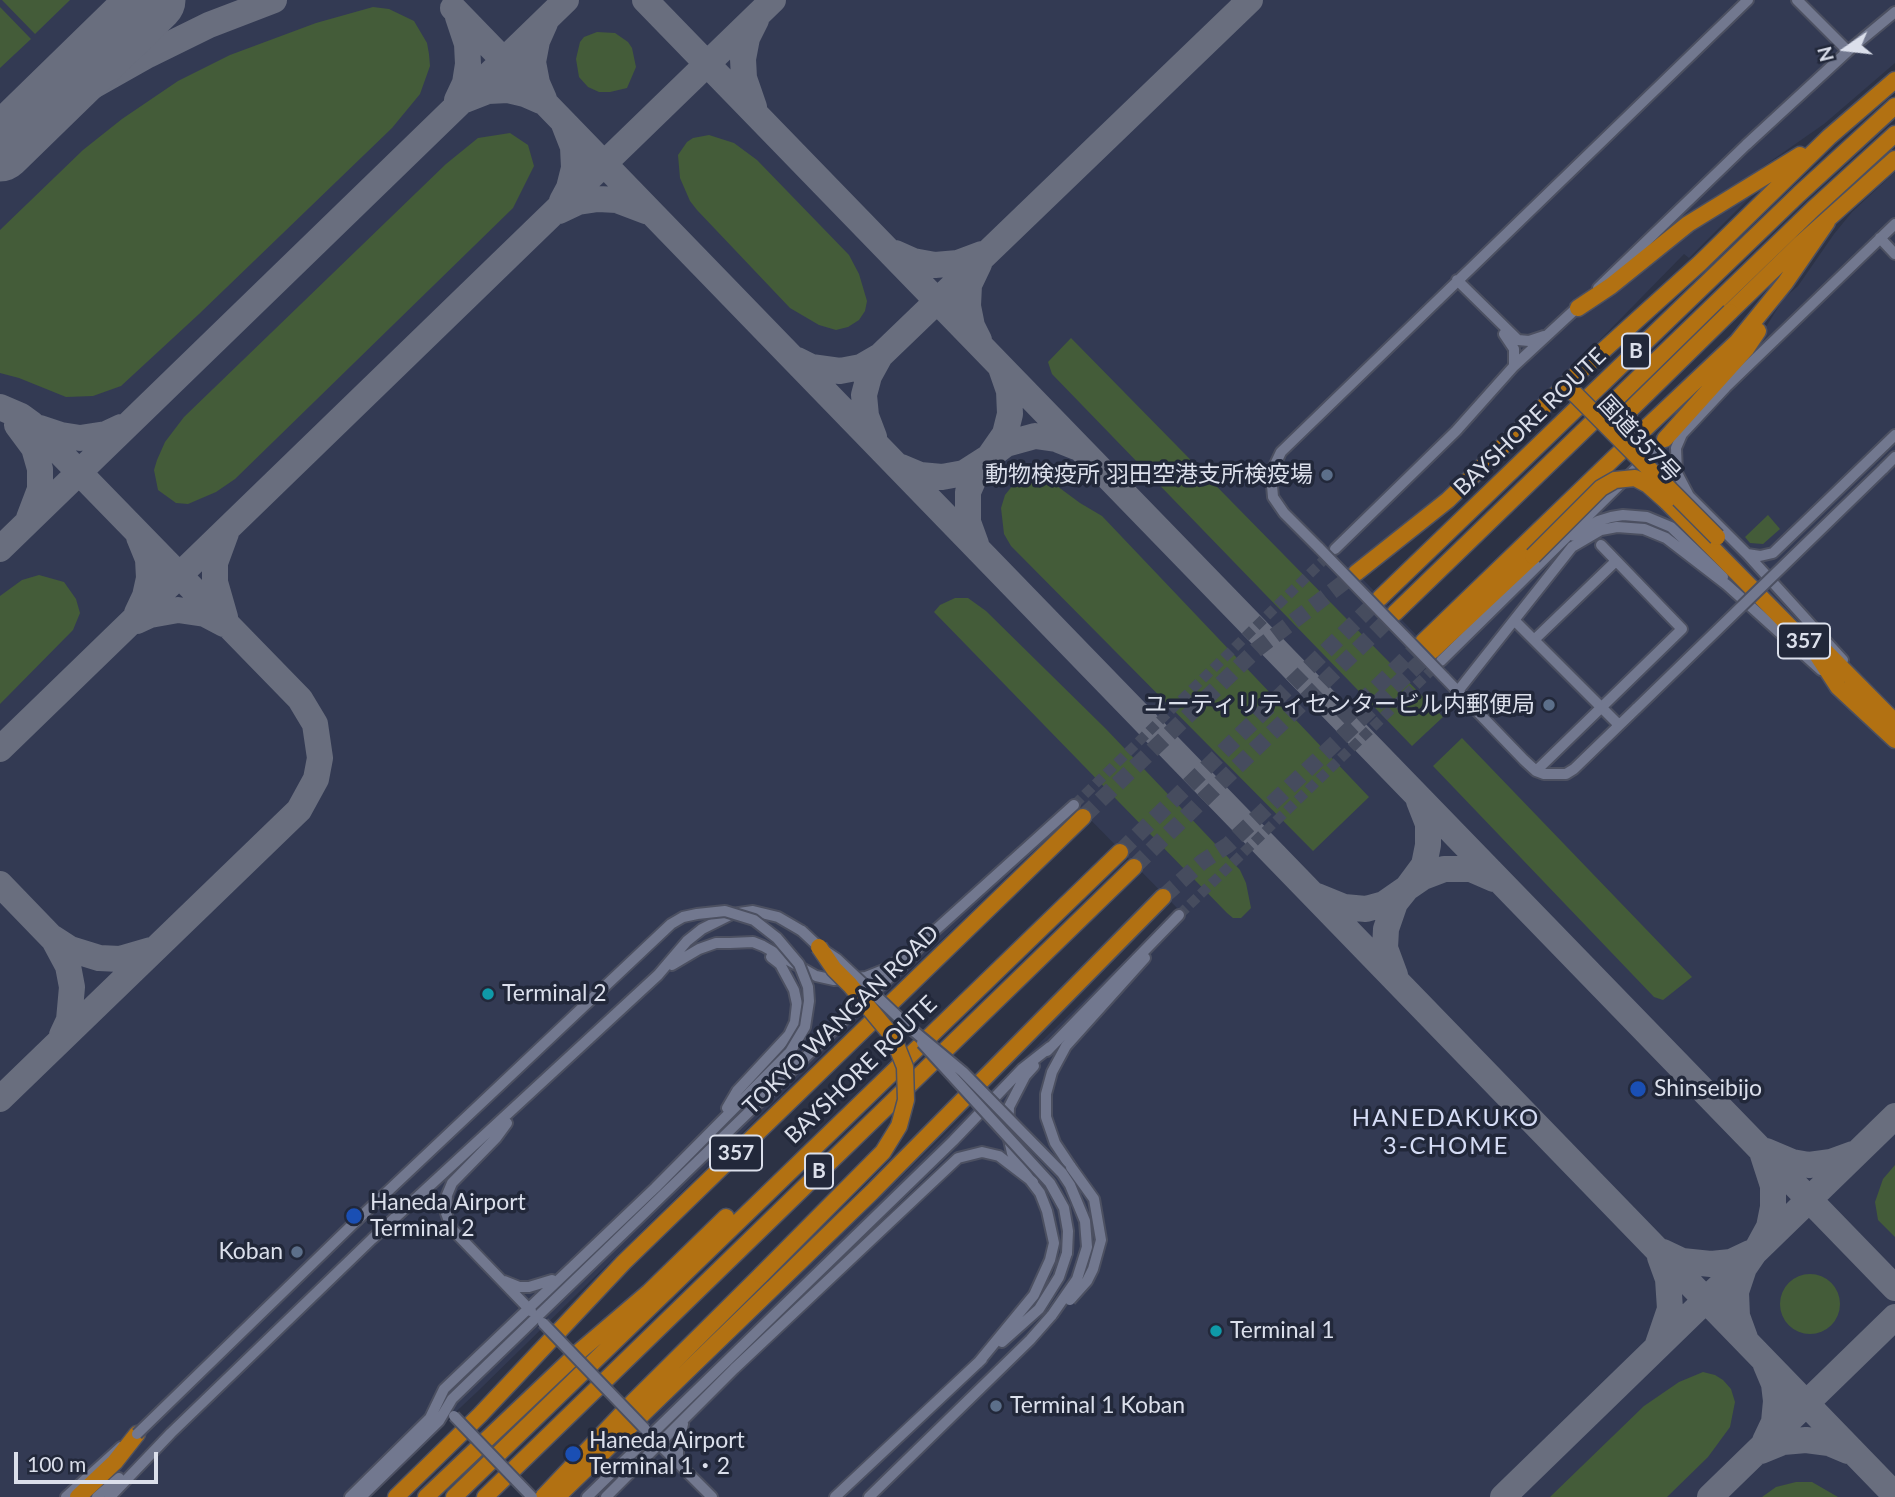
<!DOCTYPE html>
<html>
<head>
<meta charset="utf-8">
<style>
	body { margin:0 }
	#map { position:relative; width:1895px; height:1497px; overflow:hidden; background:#2c3245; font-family:Lato,sans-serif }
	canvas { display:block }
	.north { position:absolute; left:1811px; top:14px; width:70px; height:70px; -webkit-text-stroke:5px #22283a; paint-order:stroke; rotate:256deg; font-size:19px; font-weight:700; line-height:28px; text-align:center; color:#dbdfeb }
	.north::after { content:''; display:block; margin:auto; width:24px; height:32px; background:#dbdfeb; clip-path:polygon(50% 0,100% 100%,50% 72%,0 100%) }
	.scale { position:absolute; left:14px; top:1452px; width:144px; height:32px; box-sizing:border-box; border:4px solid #dbdfeb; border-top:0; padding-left:9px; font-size:21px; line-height:24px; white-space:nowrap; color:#dbdfeb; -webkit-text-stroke:5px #22283a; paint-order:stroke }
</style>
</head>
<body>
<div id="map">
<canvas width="1895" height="1497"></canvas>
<div class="north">N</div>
<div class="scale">100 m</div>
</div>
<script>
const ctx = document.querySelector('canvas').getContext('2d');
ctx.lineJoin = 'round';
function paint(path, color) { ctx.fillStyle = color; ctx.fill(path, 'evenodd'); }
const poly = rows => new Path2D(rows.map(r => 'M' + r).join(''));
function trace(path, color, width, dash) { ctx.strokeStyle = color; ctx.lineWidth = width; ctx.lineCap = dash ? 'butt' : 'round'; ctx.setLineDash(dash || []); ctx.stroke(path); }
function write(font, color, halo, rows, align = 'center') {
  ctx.font = font + ' Lato,"Noto Sans JP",sans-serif'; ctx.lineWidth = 7; ctx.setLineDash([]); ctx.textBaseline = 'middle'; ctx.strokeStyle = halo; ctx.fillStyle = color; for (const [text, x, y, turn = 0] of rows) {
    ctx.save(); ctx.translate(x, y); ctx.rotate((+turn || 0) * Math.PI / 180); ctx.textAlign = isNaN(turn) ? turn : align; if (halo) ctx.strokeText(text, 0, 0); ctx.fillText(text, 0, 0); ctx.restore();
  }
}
const built = poly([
	[0,0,1895,0,1895,63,1824,124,1761,168,1757,190,1689,258,1684,254,1542,399,1425,513,1353,569,1423,642,1590,509,1646,451,1731,372,1764,330,1784,298,1798,286,1834,234,1852,212,1895,172,1895,1497,571,1497,1178,909,1079,808,850,1027,477,1392,365,1497,0,1497]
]);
const green = poly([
	[2,0,70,0,35,34],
	[0,7,31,39,0,68],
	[373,7,389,9,414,21,427,43,429,54,430,66,420,94,392,128,199,314,121,386,93,396,66,397,19,378,0,373,0,230,83,150,122,119,178,81,230,55,316,23],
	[597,32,615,33,628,42,632,48,636,67,627,88,610,92,599,92,588,87,579,77,576,59,580,42,584,37],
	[510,133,528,145,534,166,513,208,235,479,216,492,188,504,176,503,158,490,154,470,157,460,165,442,184,417,446,164,478,138],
	[709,135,734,143,757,160,849,255,859,274,867,301,865,311,859,320,848,327,836,330,819,325,790,308,697,210,690,201,680,178,678,155,687,142,693,138],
	[1071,338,1443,717,1412,746,1052,374,1048,362],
	[1027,478,1036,478,1053,483,1080,503,1102,516,1369,797,1313,851,1011,546,1004,534,1001,508,1005,495,1013,485],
	[1768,515,1780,529,1763,544,1750,543,1745,537],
	[39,575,64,582,76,599,80,613,73,630,0,704,0,596,22,580],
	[955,598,968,598,986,611,1106,729,1240,870,1246,883,1251,908,1241,918,1233,918,1227,913,934,612,940,605],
	[1462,738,1692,977,1663,1000,1654,997,1433,766],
	[1895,1165,1895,1237,1878,1220,1875,1202,1883,1179],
	'1780 1304a30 30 0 1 1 60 0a30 30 0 1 1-60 0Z',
	[1703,1372,1715,1375,1723,1380,1731,1389,1735,1402,1730,1427,1708,1457,1667,1497,1550,1497,1644,1406,1679,1382],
	[1796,1482,1812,1482,1838,1497,1762,1497,1776,1487]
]);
const taxiway = poly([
	[645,0,1895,1288],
	[453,8,1895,1495],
	[544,99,537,83,533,62,537,41,545,23],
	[457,100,465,83,468,64,467,44,458,17],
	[465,100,488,91,508,90,525,94,541,101],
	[754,107,744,78,743,59,747,38,756,20],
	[0,152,86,90,148,55,209,25,274,0],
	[562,201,569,188,574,168,573,147,564,124],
	[559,211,578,202,598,199,617,200,646,211],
	[895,253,913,261,935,265,958,263,982,254],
	[979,340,972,326,968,306,969,285,979,264],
	[797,360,811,367,840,371,861,367,880,356],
	[0,407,21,416,32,424,300,699,315,724,320,758,316,779,299,810,0,1099],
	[17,425,34,448,40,469,40,489,29,518],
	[40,428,61,435,80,438,106,434,121,427],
	[874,437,866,416,864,395,869,376,880,356,1250,0],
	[901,467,920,475,942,477,964,473,989,457,1005,434,1010,414,1009,391,1001,368],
	[976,544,968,522,968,492,976,474,989,457,1006,444,1035,436,1056,439,1076,447],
	[0,549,566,0],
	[137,613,145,596,149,578,148,559,139,537],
	[225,617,215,582,215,563,226,533],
	[137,621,150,615,178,610,205,614,224,624],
	[0,749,773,0],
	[0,884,56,942],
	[1317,896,1344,907,1366,909,1384,904,1407,888,1424,865,1428,845,1428,824,1419,801],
	[53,938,70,949,99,958,120,959,151,950],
	[53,938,68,966,72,987,69,1020,62,1035],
	[1395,975,1385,948,1386,929,1395,903,1407,888,1423,877,1444,869,1471,869,1494,879],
	[1766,1151,1792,1162,1809,1165,1831,1162,1853,1154],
	[1663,1252,1682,1261,1711,1264,1731,1262,1750,1253],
	[1745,1338,1737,1316,1736,1292,1744,1268,1757,1249,1769,1227,1773,1207,1773,1186,1763,1155],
	[1658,1344,1670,1309,1668,1279,1660,1257],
	[1765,1441,1774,1422,1776,1401,1774,1384,1766,1365],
	[1761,1451,1783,1442,1806,1440,1829,1443,1848,1451],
	[1503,1497,1895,1116],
	[1710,1497,1895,1317]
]);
const runway = poly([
	[0,149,153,0]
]);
const minorTunnel = poly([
	[1074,805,1335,549],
	[1179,915,1439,663]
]);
const highwayTunnel = poly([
	[1342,721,1423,642],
	[1083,817,1256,650,1356,573],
	[1120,852,1380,598],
	[1134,867,1395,613],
	[1163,897,1202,862,1228,845,1432,651]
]);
const minor = poly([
	[1797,0,1848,51],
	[1880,238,1895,254],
	[1457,280,1518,340,1529,341,1544,336],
	[1598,288,1746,145,1848,51,1895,12],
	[1504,334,1514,349,1514,366],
	[1883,469,1895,457],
	[1574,536,1598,521,1611,517,1623,515,1647,517,1671,527,1723,577],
	[1319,548,1284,513,1273,497,1271,473,1281,452,1748,0],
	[1335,549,1456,431,1514,366,1581,304],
	[1747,554,1760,556,1773,553,1895,435],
	[1515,621,1619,725],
	[1534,640,1616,561],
	[1843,660,1747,554,1689,496,1677,473,1676,448,1682,434,1726,387,1895,224],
	[1441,661,1668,437],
	[1444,677,1524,760,1536,771,1544,774,1566,774,1574,769,1637,708],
	[1458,691,1572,547,1601,530,1617,527,1644,529,1666,538,1727,585,1821,670],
	[1536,771,1682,629,1601,545],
	[920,944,1074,805],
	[672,965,699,949,716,943,730,943,753,942,763,946,816,976,834,980,866,977,886,969,902,958],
	[1047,1051,1179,915],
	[727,1108,737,1091,789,1035,795,1022,797,1004,794,990,780,964,771,957],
	[507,1123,496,1138,452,1183,447,1195,446,1213,452,1229,531,1311],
	[1071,1167,1055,1143,1046,1117,1046,1094,1052,1072,1066,1046,1145,958],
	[504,1281,519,1287,529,1287,552,1280],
	[1002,1342,1039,1309,1059,1277,1067,1253],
	[978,1363,1034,1295,1050,1260,1054,1243,1047,1211,1040,1193,1018,1164,1012,1153,1008,1135,1009,1107,1025,1076,1034,1066],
	[657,1442,712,1497],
	[682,1465,678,1456,678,1446,683,1424],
	[66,1497,121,1447],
	[97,1497,119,1478],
	[110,1497,171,1433,372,1239,658,975,687,941,702,929,732,914,753,911,778,917,802,931],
	[350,1497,430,1418,444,1389,655,1188,790,1052],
	[361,1497,439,1421,452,1399,845,1019,911,957,925,940],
	[587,1497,953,1141,1022,1069,1050,1047],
	[606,1497,734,1369,958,1158,982,1152,999,1156,1033,1182],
	[835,1497,982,1359],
	[869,1497,1030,1340,1052,1315]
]);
const highway = poly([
	[1578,308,1611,286,1688,224,1800,155],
	[1730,312,1799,245,1895,159],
	[1665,439,1746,349,1758,331],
	[1666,501,1816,653,1838,687,1895,740],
	[1356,573,1448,500,1575,376,1700,263,1829,137,1895,80],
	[1380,598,1799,194,1895,106],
	[1395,613,1813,209,1895,134],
	[1423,642,1614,458,1737,342,1785,283,1827,222],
	[1819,645,1895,722],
	[1432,651,1533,556],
	[78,1497,115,1462,137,1434],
	[396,1497,480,1415,624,1262,1083,817],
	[426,1497,580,1351,649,1292,726,1217],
	[454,1497,1120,852],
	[485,1497,1134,867],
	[543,1497,633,1402,761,1275],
	[557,1497,872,1192,1163,897]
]);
const minorBridge = poly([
	[1319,548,1444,677],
	[1637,708,1883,469],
	[802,931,819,947,837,959,910,1028,963,1072,1062,1173,1070,1185,1085,1221,1087,1247,1077,1279,1052,1315],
	[922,1043,1050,1183,1064,1208,1068,1231,1067,1253],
	[1070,1300,1087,1281,1093,1269,1101,1240,1094,1199,1071,1167],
	[543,1323,645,1429],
	[454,1416,532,1497],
	[137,1434,352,1225,671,924,683,917,697,914,725,911,754,920,777,938,799,964,808,987,809,1001,805,1027,790,1052]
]);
const highwayBridge = poly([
	[1564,387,1574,393,1717,537],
	[1631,445,1623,429,1626,414,1730,312],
	[1533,556,1601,488,1615,480,1635,478,1648,485,1666,501],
	[761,1275,883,1152,899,1126,906,1100,905,1067,893,1037,850,985,834,969,819,947]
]);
const markers = [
	[1327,475,7,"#5c6f8a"],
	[1549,705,7,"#5c6f8a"],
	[488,994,7,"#0f9aa8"],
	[1638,1089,9,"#1a4fb4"],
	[354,1216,9,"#1a4fb4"],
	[297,1252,7,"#5c6f8a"],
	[1216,1331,7,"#0f9aa8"],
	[996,1406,7,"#5c6f8a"],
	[573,1454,9,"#1a4fb4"]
];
const shields = [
	[1636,351,28],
	[1804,641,52],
	[736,1153,52],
	[819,1171,28]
];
const shieldNames = [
	["B",1636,351],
	["357",1804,641],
	["357",736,1153],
	["B",819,1171]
];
const streetNames = [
	["BAYSHORE ROUTE",1530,422,-44],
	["国道357号",1639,439,47],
	["TOKYO WANGAN ROAD",841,1020,-44],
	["BAYSHORE ROUTE",861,1070,-44]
];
const poiNames = [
	["動物検疫所 羽田空港支所検疫場",1313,475,"right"],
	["ユーティリティセンタービル内郵便局",1535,705,"right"],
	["Terminal 2",502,994],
	["Shinseibijo",1654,1089],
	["Haneda Airport",370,1203],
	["Terminal 2",370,1229],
	["Koban",283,1252,"right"],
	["Terminal 1",1230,1331],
	["Terminal 1 Koban",1010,1406],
	["Haneda Airport",589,1441],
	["Terminal 1・2",589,1467]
];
const neighbourhoodNames = [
	["HANEDAKUKO",1446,1118],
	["3-CHOME",1446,1146]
];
paint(built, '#333a53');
paint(green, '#445c39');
trace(taxiway, '#696e7e', 26);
trace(runway, '#696e7e', 65);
trace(minorTunnel, '#464c5e', 10, [10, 5]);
trace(highwayTunnel, '#464c5e', 16, [16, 8]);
trace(minor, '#4c5061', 14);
trace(highway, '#4c5061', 19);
trace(minor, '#72788f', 10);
trace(highway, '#b27112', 16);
trace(minorBridge, '#4c5061', 14, []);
trace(highwayBridge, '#4c5061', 19, []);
trace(minorBridge, '#72788f', 10);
trace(highwayBridge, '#b27112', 16);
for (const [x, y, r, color] of markers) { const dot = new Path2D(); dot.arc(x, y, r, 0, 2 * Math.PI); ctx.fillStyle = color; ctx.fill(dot); trace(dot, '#22283a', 2.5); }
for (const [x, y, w] of shields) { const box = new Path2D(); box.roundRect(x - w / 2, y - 17.5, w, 35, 5); ctx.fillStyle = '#22283a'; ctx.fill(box); trace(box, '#dbdfeb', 2); }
write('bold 21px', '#dbdfeb', null, shieldNames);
write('23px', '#dbdfeb', '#22283a', streetNames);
write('23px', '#dbdfeb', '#22283a', poiNames, 'left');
ctx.letterSpacing = '2px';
write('24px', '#d5dcf5', '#22283a', neighbourhoodNames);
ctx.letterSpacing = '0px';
</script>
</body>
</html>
